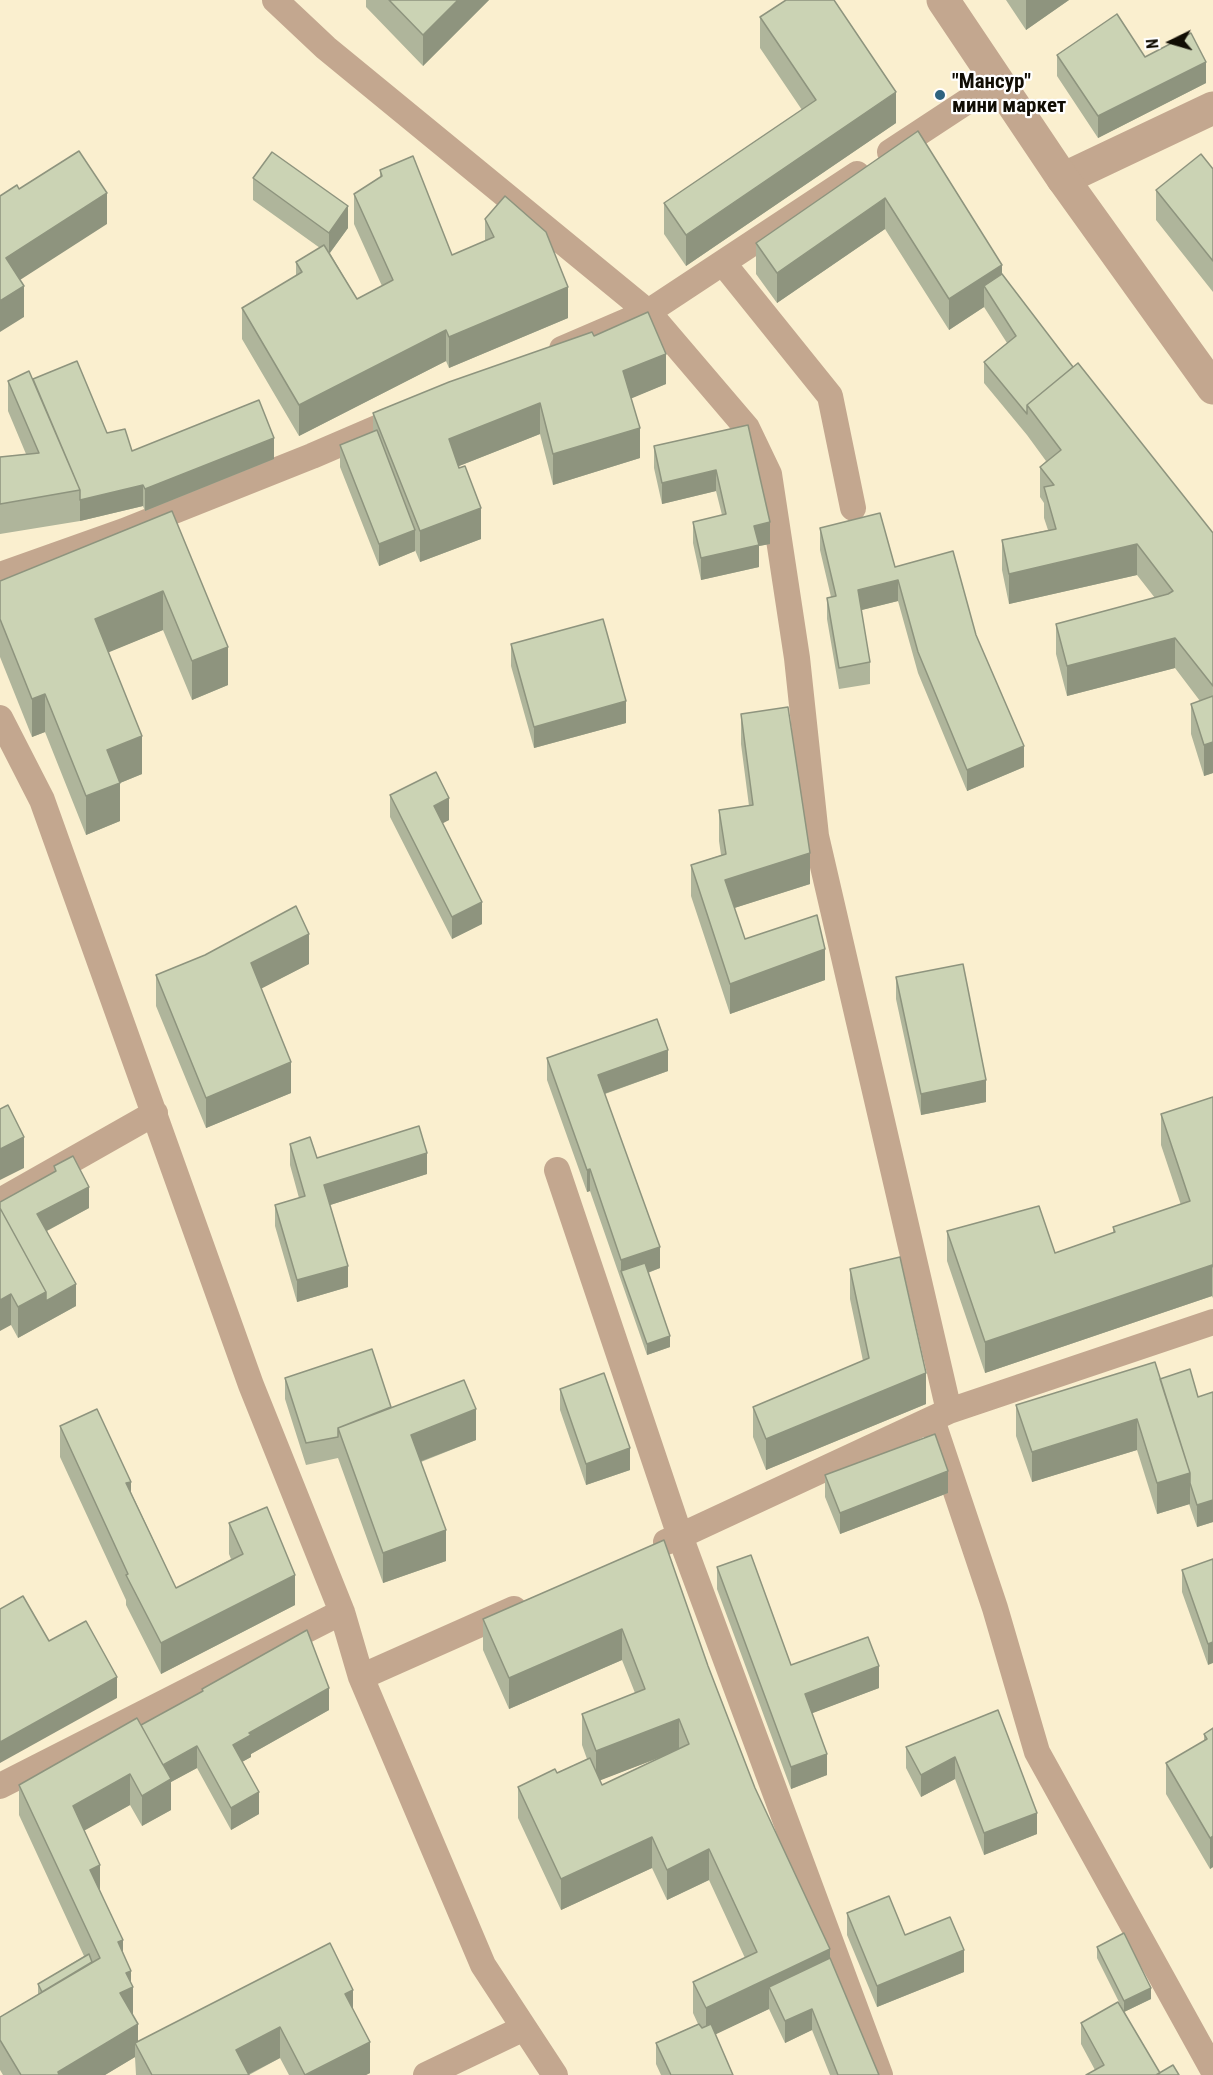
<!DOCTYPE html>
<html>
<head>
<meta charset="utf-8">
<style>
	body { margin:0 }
	#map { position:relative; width:1213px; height:2075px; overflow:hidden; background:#faefcf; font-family:"Roboto Condensed",sans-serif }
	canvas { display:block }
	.north { position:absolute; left:1141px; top:12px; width:60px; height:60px; -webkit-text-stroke:4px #fff; paint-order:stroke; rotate:265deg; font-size:16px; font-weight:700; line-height:24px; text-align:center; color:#110d04 }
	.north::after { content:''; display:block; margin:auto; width:21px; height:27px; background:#110d04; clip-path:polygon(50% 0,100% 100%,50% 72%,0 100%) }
</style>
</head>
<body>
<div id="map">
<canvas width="1213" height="2075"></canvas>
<div class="north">N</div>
</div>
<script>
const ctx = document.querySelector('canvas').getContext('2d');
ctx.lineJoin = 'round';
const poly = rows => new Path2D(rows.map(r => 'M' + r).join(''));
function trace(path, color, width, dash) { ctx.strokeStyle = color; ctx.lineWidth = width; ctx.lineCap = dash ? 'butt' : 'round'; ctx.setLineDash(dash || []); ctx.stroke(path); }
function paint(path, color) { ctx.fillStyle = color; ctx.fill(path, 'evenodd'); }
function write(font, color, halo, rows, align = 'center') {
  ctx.font = font + ' "Roboto Condensed",sans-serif'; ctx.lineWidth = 4.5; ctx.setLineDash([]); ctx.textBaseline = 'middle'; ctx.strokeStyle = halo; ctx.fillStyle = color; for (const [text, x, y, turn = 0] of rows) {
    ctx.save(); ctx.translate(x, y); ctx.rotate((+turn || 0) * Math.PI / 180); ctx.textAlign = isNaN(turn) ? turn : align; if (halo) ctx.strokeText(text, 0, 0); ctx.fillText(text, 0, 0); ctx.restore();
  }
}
const service = poly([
	[275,0,326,48,648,312,562,349],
	[890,152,998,81],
	[857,174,648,312,747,428,769,474,797,658,816,836,949,1411,680,1536,880,2075],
	[723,263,830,396,853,508],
	[0,575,124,531,312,456,405,416],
	[0,718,42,800,251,1385,342,1612,361,1677,483,1965,555,2075],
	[557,1170,680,1536,666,1542],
	[0,1201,155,1113],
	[949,1411,1213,1322],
	[932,1420,995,1608,1037,1752,1213,2070],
	[361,1677,514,1609],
	[0,1786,342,1612],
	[426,2075,524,2028]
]);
const minor = poly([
	[1063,179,1213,108]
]);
const tertiary = poly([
	[943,0,1063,179,1213,388]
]);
const wall = poly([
	[366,0,489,0,423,66,366,7],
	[1006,0,1069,0,1026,30],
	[760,17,896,123,686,266,664,234,664,203,802,110,760,48],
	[1057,55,1145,57,1206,83,1098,138,1057,76],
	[918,131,1002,274,1073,367,1213,533,1213,773,1204,776,1191,734,1191,704,1200,701,1175,668,1067,696,1056,654,1056,624,1155,598,1137,575,1009,604,1002,570,1002,540,1048,530,1044,518,1044,503,1040,497,1040,467,1046,461,1027,435,984,383,984,362,1007,343,984,307,949,330,885,229,777,303,756,274,756,243],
	[1213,169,1213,292,1156,220,1156,190],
	[380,170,452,255,485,241,485,219,568,318,449,368,446,361,299,436,242,339,242,308,296,276,296,262,320,248,253,200,253,178,348,228,330,253,357,299,382,286,354,224,354,194,380,178],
	[594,336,666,384,631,398,640,458,553,485,540,434,459,466,481,539,420,562,415,550,415,551,379,566,340,467,340,445,373,432,373,413],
	[33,379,132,451,274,459,145,511,143,506,80,521,0,534,0,457,26,454,8,411,8,381],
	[748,425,770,544,759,546,759,567,701,580,693,543,693,522,722,515,716,491,662,504,654,468,654,446],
	[172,511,228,685,192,700,163,630,108,652,142,774,120,783,120,821,86,835,45,732,32,737,0,657,0,581],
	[820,528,895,567,976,635,1024,767,967,791,918,673,898,601,861,610,870,662,870,684,839,689,827,619,827,598,831,597,820,550],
	[511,644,626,723,534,748,511,666],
	[741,714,810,884,734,908,745,939,825,980,730,1014,691,896,691,865,721,855,719,841,719,810,749,806,741,744],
	[390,795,449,820,442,823,482,924,452,939,390,817],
	[309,964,261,988,291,1093,206,1128,156,1006,156,975],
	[896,977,986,1102,921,1115,896,999],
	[547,1058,668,1071,605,1094,660,1268,648,1273,670,1347,647,1355,590,1191,587,1192,547,1080],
	[1213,1097,1213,1298,1212,1296,985,1373,947,1261,947,1231,1055,1253,1113,1233,1113,1227,1181,1205,1161,1145,1161,1114],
	[290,1144,317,1158,427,1174,330,1205,348,1287,297,1302,275,1226,275,1205,299,1198,290,1165],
	[54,1166,89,1208,47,1231,76,1306,18,1338,11,1325,0,1202,54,1172],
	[850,1269,926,1404,766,1470,753,1437,753,1407,863,1361,850,1299],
	[285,1378,391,1407,476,1440,421,1462,446,1561,383,1583,338,1458,306,1465,285,1399],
	[1160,1379,1198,1397,1213,1392,1213,1522,1197,1527,1189,1504,1157,1514,1137,1450,1032,1482,1016,1436,1016,1405],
	[560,1389,630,1470,586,1485,560,1410],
	[60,1426,131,1492,176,1588,231,1559,229,1554,229,1523,295,1605,161,1674,126,1605,126,1600,60,1457],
	[825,1475,948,1493,840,1534,825,1497],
	[664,1540,708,1666,755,1788,830,1958,879,2075,830,2075,812,2030,785,2043,769,2009,715,2034,733,2075,661,2075,656,2064,656,2043,698,2024,693,2013,693,1982,745,1958,709,1880,667,1900,652,1868,561,1910,518,1818,518,1787,557,1773,587,1759,582,1745,582,1714,635,1693,622,1660,509,1709,483,1650,483,1619],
	[661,1757,602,1785,600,1780],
	[1213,1559,1208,1665,1182,1592,1182,1570],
	[717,1567,791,1665,879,1688,812,1713,827,1775,791,1789,717,1589],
	[202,1689,329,1710,251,1754,251,1757,242,1762,259,1814,231,1830,197,1768,171,1782,171,1810,142,1826,130,1805,84,1830,100,1893,123,1952,131,1984,133,2015,138,2042,353,2009,370,2073,366,2075,289,2075,280,2058,249,2075,136,2075,135,2057,105,2075,3,2075,0,2070,0,2017,38,1995,38,1984,84,1956,19,1815,19,1785,141,1725,202,1692],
	[998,1710,1037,1834,984,1855,955,1779,921,1797,906,1768,906,1747],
	[1213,1728,1213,1867,1210,1869,1166,1794,1166,1763,1204,1741,1204,1734],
	[847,1913,905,1935,964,1972,877,2007,847,1935],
	[1097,1947,1151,1999,1124,2012,1097,1958],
	[1081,2023,1160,2073,1095,2070,1081,2044]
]);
const shadedWall = poly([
	[458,0,489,0,423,66,423,35],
	[1026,0,1069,0,1026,30],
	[1206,62,1206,83,1098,138,1098,116],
	[896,92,896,123,686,266,686,235],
	[107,193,107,224,6,289,6,258],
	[885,198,885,229,777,303,777,273],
	[348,206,348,228,329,254,329,233],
	[1002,265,1002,295,984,286,984,307,949,330,949,299],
	[24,286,24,317,0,332,0,301],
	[568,287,568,318,449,368,449,337],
	[446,330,446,361,299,436,299,405],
	[666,354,666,384,623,402,623,371],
	[540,403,540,434,449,470,449,439],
	[640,428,640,458,553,485,553,454],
	[274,438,274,459,145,511,145,489],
	[716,470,716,491,662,504,662,483],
	[143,485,143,506,80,521,80,500],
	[481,508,481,539,420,562,420,531],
	[770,522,770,544,759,546,759,567,701,580,701,558,754,526],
	[415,530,415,551,379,566,379,544],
	[1137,544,1137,575,1009,604,1009,574],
	[898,580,898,601,858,611,858,590],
	[163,591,163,630,95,658,95,619],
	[1175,638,1175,668,1067,696,1067,666],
	[228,647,228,685,192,700,192,661],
	[45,694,45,732,32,737,32,699],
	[626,701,626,723,534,748,534,727],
	[142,736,142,774,120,783,120,821,86,835,86,796,107,750],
	[1213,742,1213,773,1204,776,1204,745],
	[1024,746,1024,767,967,791,967,770],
	[449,798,449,820,434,828,434,806],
	[810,853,810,884,725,911,725,880],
	[482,902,482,924,452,939,452,917],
	[309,934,309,964,251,994,251,963],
	[825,949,825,980,730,1014,730,984],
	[668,1050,668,1071,598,1096,598,1075],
	[291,1062,291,1093,206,1128,206,1098],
	[986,1080,986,1102,921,1115,921,1094],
	[24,1137,24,1168,0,1180,0,1149],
	[427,1153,427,1174,324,1207,324,1185],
	[590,1169,590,1191,587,1192,587,1170],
	[89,1187,89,1208,37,1236,37,1214],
	[660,1247,660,1268,625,1281,621,1271,621,1282,621,1260],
	[1212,1265,1212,1296,985,1373,985,1342],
	[348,1266,348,1287,297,1302,297,1280],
	[76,1284,76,1306,18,1338,18,1307,46,1292],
	[11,1294,11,1325,0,1331,0,1300],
	[670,1336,670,1347,647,1355,647,1344],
	[926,1373,926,1404,766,1470,766,1439],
	[476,1409,476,1440,411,1465,411,1435],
	[1137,1419,1137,1450,1032,1482,1032,1452],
	[630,1448,630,1470,586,1485,586,1464],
	[948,1471,948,1493,840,1534,840,1513],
	[1190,1473,1190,1504,1157,1514,1157,1483],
	[131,1482,131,1513,126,1483],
	[1213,1500,1213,1522,1197,1527,1197,1505],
	[446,1530,446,1561,383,1583,383,1553],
	[295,1575,295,1605,161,1674,161,1643],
	[622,1629,622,1660,509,1709,509,1678],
	[1213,1642,1213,1663,1208,1665,1208,1644],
	[879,1666,879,1688,805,1716,805,1694],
	[117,1677,117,1698,0,1763,0,1742],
	[329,1688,329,1710,251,1754,251,1757,233,1767,233,1745,249,1733],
	[679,1719,679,1750,596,1782,596,1751],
	[197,1746,197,1768,171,1782,171,1810,142,1826,142,1796,159,1768],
	[827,1754,827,1775,791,1789,791,1767],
	[955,1757,955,1779,921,1797,921,1775],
	[130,1774,130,1805,73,1837,73,1806],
	[259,1792,259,1814,231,1830,231,1808],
	[1037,1813,1037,1834,984,1855,984,1833],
	[1213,1836,1213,1867,1210,1869,1210,1838],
	[652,1837,652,1868,561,1910,561,1879],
	[709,1849,709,1880,667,1900,667,1870],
	[100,1865,100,1896,90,1870],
	[123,1940,123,1971,118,1942],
	[830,1949,830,1980,769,1987,769,2009,706,2039,706,2008],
	[964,1950,964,1972,877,2007,877,1986],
	[131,1971,131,1988,133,1987,133,2018,120,1993,126,1973],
	[1151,1988,1151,1999,1124,2012,1124,2001],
	[353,1990,353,2020,345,1994],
	[812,2009,812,2030,785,2043,785,2021],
	[138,2024,138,2049,135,2043,135,2057,105,2075,58,2075,58,2072],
	[280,2027,280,2058,247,2075,236,2050],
	[370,2042,370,2073,366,2075,306,2075]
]);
const building = poly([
	[389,0,458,0,423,35,389,0],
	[786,0,834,0,896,92,686,235,664,203,816,100,760,17,786,0],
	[1117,14,1145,57,1191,33,1206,62,1098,116,1057,55,1117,14],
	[918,131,1002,265,949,299,885,198,777,273,756,243,918,131],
	[79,151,107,193,6,258,24,286,0,301,0,196,17,185,19,189,79,151],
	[272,152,348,206,329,233,253,178,272,152],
	[1201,154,1213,169,1213,261,1156,190,1201,154],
	[413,156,452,255,494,237,485,219,505,196,546,232,568,287,449,337,446,330,299,405,242,308,302,272,296,262,324,245,357,299,393,280,354,194,382,176,380,170,413,156],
	[1002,274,1073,367,1027,405,1027,414,984,362,1016,336,984,286,1002,274],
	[648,312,666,354,623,371,640,428,553,454,540,403,449,439,459,468,465,466,481,508,420,531,373,413,449,382,592,332,594,336,648,312],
	[77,361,107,433,125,429,132,451,259,400,274,438,145,489,143,485,80,500,80,490,33,379,77,361],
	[1078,363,1213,533,1213,686,1175,638,1067,666,1056,624,1168,594,1173,591,1137,544,1009,574,1002,540,1056,529,1044,487,1054,485,1040,467,1061,450,1027,405,1078,363],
	[29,371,80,490,0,504,0,457,39,453,8,381,29,371],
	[748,425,770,522,754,526,759,545,701,558,693,522,726,514,716,470,662,483,654,446,748,425],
	[377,430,415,530,379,544,340,445,377,430],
	[172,511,228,647,192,661,163,591,95,619,142,736,107,750,120,783,86,796,45,694,32,699,0,619,0,581,172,511],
	[880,513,895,567,953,551,976,635,1024,746,967,770,918,652,898,580,858,590,870,662,839,668,827,598,836,596,820,528,880,513],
	[603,619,626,701,534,727,511,644,603,619],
	[1213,696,1213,742,1204,745,1191,704,1213,696],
	[788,707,810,853,725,880,745,939,817,915,825,949,730,984,691,865,726,854,719,810,753,805,741,714,788,707],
	[436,772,449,798,434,806,482,902,452,917,390,795,436,772],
	[296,906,309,934,251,963,291,1062,206,1098,156,975,205,955,296,906],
	[963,964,986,1080,921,1094,896,977,963,964],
	[657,1019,668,1050,598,1075,660,1247,621,1260,590,1169,587,1170,547,1058,657,1019],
	[1213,1097,1213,1267,1212,1265,985,1342,947,1231,1039,1206,1055,1253,1115,1232,1113,1227,1190,1201,1161,1114,1213,1097],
	[8,1105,24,1137,0,1149,0,1109,8,1105],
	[419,1126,427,1153,324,1185,348,1266,297,1280,275,1205,305,1196,290,1144,310,1137,317,1158,419,1126],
	[73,1156,89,1187,37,1214,76,1284,46,1301,46,1292,0,1208,0,1202,56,1171,54,1166,73,1156],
	[0,1208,46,1292,18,1307,11,1294,0,1300,0,1208],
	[900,1257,926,1373,766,1439,753,1407,869,1358,850,1269,900,1257],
	[645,1263,670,1336,647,1344,621,1271,645,1263],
	[372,1349,391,1407,338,1428,338,1437,306,1443,285,1378,372,1349],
	[1155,1362,1190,1473,1157,1483,1137,1419,1032,1452,1016,1405,1155,1362],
	[1190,1369,1198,1397,1213,1392,1213,1500,1197,1505,1190,1483,1190,1473,1160,1379,1190,1369],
	[604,1373,630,1448,586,1464,560,1389,604,1373],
	[464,1380,476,1409,411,1435,446,1530,383,1553,338,1428,464,1380],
	[97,1409,131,1482,126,1483,176,1588,243,1554,229,1523,267,1507,295,1575,161,1643,126,1575,128,1574,60,1426,97,1409],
	[935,1434,948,1471,840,1513,825,1475,935,1434],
	[664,1540,708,1666,755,1788,830,1949,706,2008,693,1982,757,1952,709,1849,667,1870,652,1837,561,1879,518,1787,555,1769,557,1773,590,1758,602,1785,689,1744,679,1719,596,1751,582,1714,645,1689,622,1629,509,1678,483,1619,664,1540],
	[751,1555,791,1665,868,1637,879,1666,805,1694,827,1754,791,1767,717,1567,751,1555],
	[1213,1559,1213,1642,1208,1644,1182,1570,1213,1559],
	[23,1596,49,1641,86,1621,117,1677,0,1742,0,1609,23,1596],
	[307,1630,329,1688,249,1733,251,1735,233,1745,259,1792,231,1808,197,1746,163,1765,141,1725,203,1691,202,1689,307,1630],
	[998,1710,1037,1813,984,1833,955,1757,921,1775,906,1747,998,1710],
	[137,1718,171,1779,142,1796,130,1774,73,1806,100,1865,90,1870,123,1940,118,1942,131,1971,126,1973,133,1987,120,1993,138,2024,58,2072,59,2075,21,2075,0,2040,0,2017,100,1958,19,1785,137,1718],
	[1213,1728,1213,1836,1210,1838,1166,1763,1207,1739,1204,1734,1213,1728],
	[889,1896,905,1935,950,1917,964,1950,877,1986,847,1913,889,1896],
	[1124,1933,1151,1988,1124,2001,1097,1947,1124,1933],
	[330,1943,353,1990,345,1994,370,2042,305,2075,280,2027,236,2050,249,2075,152,2075,135,2043,330,1943],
	[89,1954,92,1962,42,1992,38,1984,89,1954],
	[830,1958,879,2075,838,2075,812,2009,785,2021,769,1987,830,1958],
	[1118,2002,1160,2073,1156,2075,1086,2075,1104,2065,1081,2023,1118,2002],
	[699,2024,702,2028,711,2024,733,2075,671,2075,656,2043,699,2024],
	[1173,2065,1179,2075,1156,2075,1173,2065]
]);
const markers = [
	[940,95,6,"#2e637f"]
];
const poiNames = [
	["\"Мансур\"",952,83],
	["мини маркет",952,107]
];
trace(service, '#c3a78f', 26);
trace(minor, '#c3a78f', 33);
trace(tertiary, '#c3a78f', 33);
paint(wall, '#afb59b');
paint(shadedWall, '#8e947e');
paint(building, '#cbd3b4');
trace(building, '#8e947e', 1.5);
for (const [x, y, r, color] of markers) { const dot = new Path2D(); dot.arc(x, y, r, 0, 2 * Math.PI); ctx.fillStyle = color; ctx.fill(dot); trace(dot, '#fff', 2); }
write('bold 21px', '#110d04', '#fff', poiNames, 'left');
</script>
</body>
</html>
